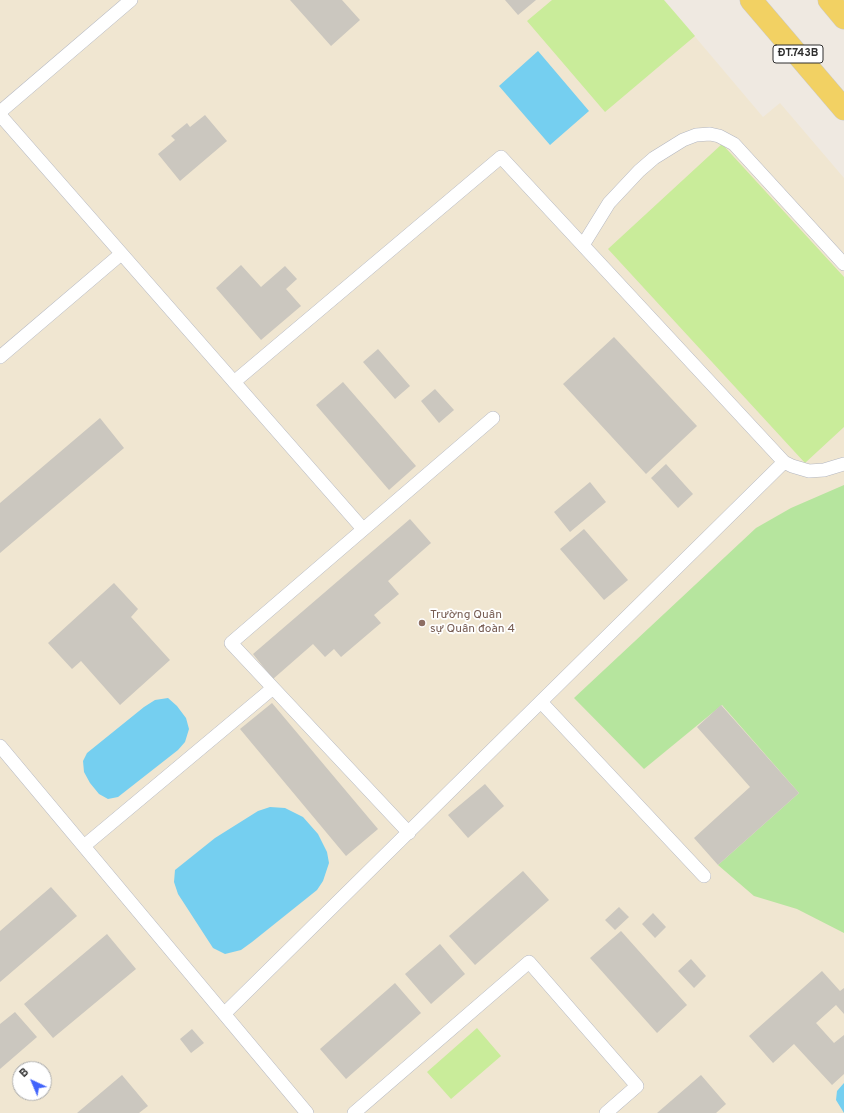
<!DOCTYPE html>
<html>
<head>
<meta charset="utf-8">
<style>
	body { margin:0 }
	#map { position:relative; width:844px; height:1113px; overflow:hidden; background:#efe9e1; font-family:Overpass,sans-serif }
	canvas { display:block }
	.north { position:absolute; left:12px; top:1061px; width:40px; height:40px; box-sizing:border-box; background:#fff; border:1px solid #ababab; border-radius:50%; rotate:316deg; font-size:11px; font-weight:700; line-height:16px; text-align:center; color:#2e2e2e }
	.north::after { content:''; display:block; margin:auto; width:14px; height:18px; background:#4264fb; clip-path:polygon(50% 0,100% 100%,50% 72%,0 100%) }
</style>
</head>
<body>
<div id="map">
<canvas width="844" height="1113"></canvas>
<div class="north">B</div>
</div>
<script>
const ctx = document.querySelector('canvas').getContext('2d');
ctx.lineJoin = 'round';
function paint(path, color) { ctx.fillStyle = color; ctx.fill(path, 'evenodd'); }
const poly = rows => new Path2D(rows.map(r => 'M' + r).join(''));
function trace(path, color, width, dash) { ctx.strokeStyle = color; ctx.lineWidth = width; ctx.lineCap = dash ? 'butt' : 'round'; ctx.setLineDash(dash || []); ctx.stroke(path); }
function write(font, color, halo, rows, align = 'center') {
  ctx.font = font + ' Overpass,sans-serif'; ctx.lineWidth = 3.5; ctx.setLineDash([]); ctx.textBaseline = 'middle'; ctx.strokeStyle = halo; ctx.fillStyle = color; for (const [text, x, y, turn = 0] of rows) {
    ctx.save(); ctx.translate(x, y); ctx.rotate((+turn || 0) * Math.PI / 180); ctx.textAlign = isNaN(turn) ? turn : align; if (halo) ctx.strokeText(text, 0, 0); ctx.fillText(text, 0, 0); ctx.restore();
  }
}
const education = poly([
	[0,0,664,0,763,117,780,103,844,178,844,1113,0,1113],
	[20,1069,44,1069,44,1093,20,1093]
]);
const green = poly([
	[844,485,844,933,797,909,754,896,718,865,799,793,722,705,644,769,574,698,756,528,791,508]
]);
const pitch = poly([
	[552,0,664,0,695,36,605,112,527,21],
	[722,144,844,277,844,427,805,463,608,249],
	[477,1028,501,1056,451,1099,427,1072]
]);
const water = poly([
	[538,51,589,111,550,145,499,86],
	[168,698,177,706,186,718,189,729,185,742,178,750,118,797,108,799,99,794,90,783,84,772,83,761,87,753,144,707,155,700],
	[270,807,285,808,303,817,318,834,327,852,329,863,323,881,317,890,252,942,241,950,225,954,213,948,178,894,174,882,175,870,215,838,258,811],
	[844,1083,844,1113,836,1100,837,1091]
]);
const building = poly([
	[290,0,342,0,360,20,331,46],
	[505,0,536,0,518,15],
	[205,115,227,141,180,181,158,154,175,140,171,136,187,123,190,127],
	[241,265,261,287,285,266,297,279,286,289,301,306,261,340,216,288],
	[614,337,697,426,646,474,563,384],
	[378,349,410,386,395,399,363,362],
	[343,382,416,466,389,490,316,405],
	[435,389,454,410,439,423,421,401],
	[100,418,124,448,0,553,0,503],
	[666,464,693,494,678,508,651,478],
	[590,482,606,502,570,532,554,512],
	[410,519,431,543,388,581,399,594,374,615,381,623,341,657,334,649,325,657,313,644,273,679,253,654],
	[584,529,628,580,604,600,560,549],
	[114,583,138,609,131,617,170,660,120,705,81,661,72,669,48,643],
	[272,703,378,829,346,856,240,729],
	[721,705,799,793,718,865,694,838,750,787,697,727],
	[485,784,504,806,468,838,448,815],
	[523,871,549,900,475,965,449,936],
	[51,887,77,916,0,982,0,931],
	[619,907,629,917,615,930,605,920],
	[653,913,666,927,655,938,642,924],
	[621,931,687,1005,657,1033,590,958],
	[107,934,136,969,53,1038,24,1004],
	[440,944,465,974,431,1004,405,974],
	[691,959,706,976,694,988,678,971],
	[822,971,840,991,844,988,844,1014,836,1005,816,1023,834,1043,844,1035,844,1074,832,1085,794,1044,773,1063,749,1036],
	[395,983,421,1013,346,1079,320,1049],
	[15,1012,37,1037,0,1069,0,1024],
	[192,1029,204,1043,191,1053,180,1039],
	[122,1075,148,1106,139,1113,77,1113],
	[701,1075,726,1104,716,1113,657,1113]
]);
const lane = poly([
	[0,112,131,0],
	[0,115,363,529],
	[583,245,609,203,639,171,654,158,683,140,696,135,710,134,719,136,734,144,844,264],
	[0,357,121,254],
	[784,462,792,466,809,471,824,470,844,464],
	[541,702,704,876],
	[0,746,307,1113],
	[409,833,231,643,493,418],
	[84,846,273,688],
	[224,1014,784,462,501,157,234,382],
	[354,1113,529,962,637,1086,606,1113]
]);
const primary = poly([
	[751,0,844,109],
	[829,0,844,18]
]);
const markers = [
	[422,623,4,"#8d6e63"]
];
const shields = [
	[798,54,50]
];
const shieldNames = [
	["ĐT.743B",798,54]
];
const educationNames = [
	["Trường Quân",430,616],
	["sự Quân đoàn 4",430,630]
];
paint(education, '#f0e6d1');
paint(green, '#b6e59e');
paint(pitch, '#c9ec9a');
paint(water, '#75cff0');
paint(building, '#cbc7bf');
trace(lane, '#b4b7c1', 14);
trace(primary, '#c9c9c9', 23);
trace(lane, '#fff', 13);
trace(primary, '#f2d163', 22);
for (const [x, y, r, color] of markers) { const dot = new Path2D(); dot.arc(x, y, r, 0, 2 * Math.PI); ctx.fillStyle = color; ctx.fill(dot); trace(dot, '#fff', 1.5); }
for (const [x, y, w] of shields) { const box = new Path2D(); box.roundRect(x - w / 2, y - 9, w, 18, 3); ctx.fillStyle = '#fff'; ctx.fill(box); trace(box, '#2e2e2e', 1); }
write('bold 11px', '#2e2e2e', null, shieldNames);
write('12px', '#785e54', '#fff', educationNames, 'left');
</script>
</body>
</html>
